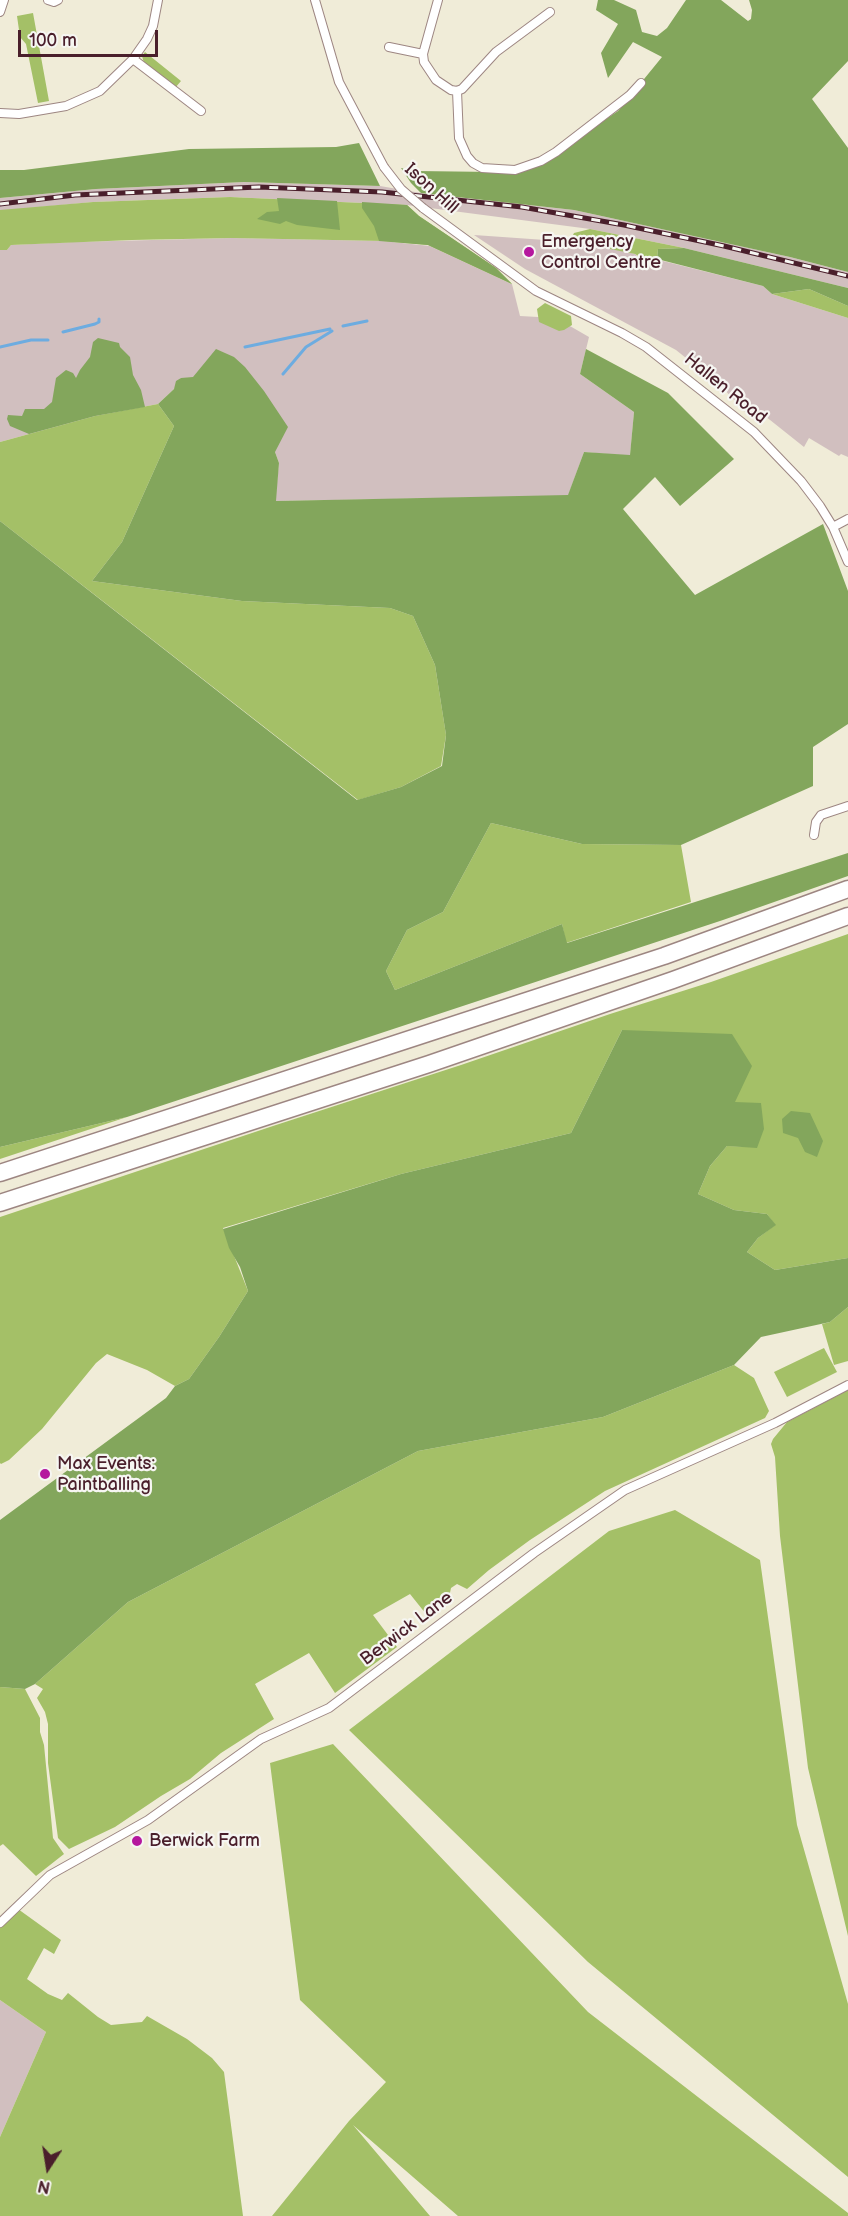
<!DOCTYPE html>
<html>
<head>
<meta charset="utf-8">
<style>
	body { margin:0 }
	#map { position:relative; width:848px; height:2216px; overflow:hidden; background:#f0ecd8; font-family:"Balsamiq Sans",sans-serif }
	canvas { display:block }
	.north { position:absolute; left:18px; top:2138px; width:60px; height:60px; -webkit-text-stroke:4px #f6f6f2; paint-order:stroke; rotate:192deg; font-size:16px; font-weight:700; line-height:24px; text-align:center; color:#4a1f2b }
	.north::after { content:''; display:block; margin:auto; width:21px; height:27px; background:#4a1f2b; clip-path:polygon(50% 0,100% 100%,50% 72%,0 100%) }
	.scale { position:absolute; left:18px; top:30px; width:140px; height:27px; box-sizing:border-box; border:3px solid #4a1f2b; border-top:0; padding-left:8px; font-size:18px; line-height:21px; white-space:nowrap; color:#4a1f2b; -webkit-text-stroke:4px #f6f6f2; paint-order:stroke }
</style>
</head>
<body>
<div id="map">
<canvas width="848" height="2216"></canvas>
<div class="north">N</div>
<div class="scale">100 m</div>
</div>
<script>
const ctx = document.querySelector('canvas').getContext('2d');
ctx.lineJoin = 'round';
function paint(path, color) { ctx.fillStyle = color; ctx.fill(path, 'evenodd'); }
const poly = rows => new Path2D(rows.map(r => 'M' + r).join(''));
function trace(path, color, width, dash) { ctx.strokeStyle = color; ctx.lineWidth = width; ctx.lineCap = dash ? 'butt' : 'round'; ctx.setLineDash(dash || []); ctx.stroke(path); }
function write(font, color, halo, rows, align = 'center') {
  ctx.font = font + ' "Balsamiq Sans",sans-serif'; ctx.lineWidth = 4.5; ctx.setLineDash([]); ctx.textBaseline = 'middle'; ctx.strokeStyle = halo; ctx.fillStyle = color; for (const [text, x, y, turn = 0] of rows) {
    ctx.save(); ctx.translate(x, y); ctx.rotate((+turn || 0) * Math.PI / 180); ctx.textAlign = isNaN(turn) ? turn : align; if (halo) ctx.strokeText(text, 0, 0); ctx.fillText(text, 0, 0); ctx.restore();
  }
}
const industrial = poly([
	[244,182,380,186,421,193,574,210,790,257,848,272,848,288,684,248,590,229,407,205,230,197,93,202,0,211,0,198,96,189],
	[474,235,588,243,635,254,639,258,651,258,763,286,772,294,848,318,848,457,841,454,839,456,809,438,804,447,760,412,750,417,721,386,676,350,525,269],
	[232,238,383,241,430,246,512,284,520,316,556,318,589,337,580,374,634,412,630,456,584,452,568,496,275,501,279,463,275,452,193,378,181,378,174,389,158,404,95,416,0,442,0,250,7,250,11,245,72,242],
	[0,2000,46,2032,0,2137]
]);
const green = poly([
	[33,13,49,101,38,103,26,44,20,37,17,16],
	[145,52,181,81,175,88,144,63,142,56],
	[230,197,407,205,419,216,496,268,512,284,428,245,383,241,232,238,132,240,11,245,7,250,0,250,0,210,93,202],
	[590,229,684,248,658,249,657,259,643,259,635,254,570,241,574,233],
	[809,289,848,306,848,318,772,294],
	[545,303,571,316,572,325,564,330,559,331,539,322,537,309],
	[158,404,174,426,122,542,92,581,242,601,390,608,413,616,435,665,446,735,441,766,401,787,358,800,0,521,0,442,95,416],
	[491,823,582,844,681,845,691,902,566,943,562,924,395,990,386,971,407,930,443,912],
	[848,934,848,1258,775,1270,747,1252,758,1238,775,1225,767,1214,734,1210,698,1194,710,1166,727,1146,757,1147,735,1102,622,1030,571,1133,401,1174,223,1228,248,1291,219,1337,189,1379,175,1386,147,1370,107,1354,96,1363,42,1429,9,1460,1,1464,0,1463,0,1217,276,1125,461,1065,610,1014,711,982],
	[127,1117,0,1159,0,1147],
	[848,1307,848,1361,834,1365,822,1324,830,1322],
	[824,1348,837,1372,787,1397,774,1372],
	[734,1365,754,1378,769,1411,765,1418,605,1491,530,1540,489,1570,467,1589,457,1584,451,1588,448,1602,430,1619,410,1594,373,1615,397,1647,335,1693,309,1653,255,1684,274,1719,221,1753,190,1779,161,1796,115,1827,69,1849,58,1838,48,1763,48,1724,45,1712,37,1698,43,1689,35,1684,128,1602,418,1451,603,1417],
	[848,1390,848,1936,808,1768,780,1536,775,1457,771,1444,773,1439,787,1422],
	[675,1510,760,1560,797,1825,848,2004,848,2177,588,1962,349,1730,609,1531],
	[0,1687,25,1689,40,1718,40,1732,44,1745,53,1838,64,1854,36,1876,3,1844,0,1846],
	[333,1744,588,2012,848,2213,848,2216,458,2216,353,2125,430,2216,272,2216,349,2121,386,2082,300,2000,270,1763],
	[18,1909,61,1940,54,1954,44,1948,27,1979,48,1994,62,2000,68,1993,98,2017,111,2025,142,2022,147,2016,187,2039,212,2058,224,2072,243,2216,0,2216,0,2137,46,2032,0,2000,0,1927]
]);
const forest = poly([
	[598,0,614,0,636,10,642,32,657,36,667,28,686,0,721,0,748,21,751,19,752,10,749,0,848,0,848,61,812,99,848,148,848,272,790,257,574,210,421,193,411,183,401,168,416,171,494,172,540,163,618,111,662,57,633,42,608,78,601,53,618,24,596,10],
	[359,143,380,186,244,182,96,189,0,198,0,170,24,170,189,149,336,147],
	[277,198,337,201,340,230,297,225,286,221,280,224,257,219,267,212,279,211],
	[362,202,407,205,419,216,496,268,512,284,428,245,379,241,374,226,362,208],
	[684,248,848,288,848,306,809,289,772,294,763,286,657,259,658,249],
	[98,338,119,343,120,347,130,357,133,375,141,390,145,407,95,416,29,434,10,426,7,419,8,415,22,416,25,409,44,409,52,402,56,378,66,370,73,373,76,378,80,370,90,357,93,342],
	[216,349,234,357,245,367,264,391,288,427,275,452,279,463,276,501,568,495,584,452,630,455,634,412,580,374,586,349,668,393,734,459,680,506,655,477,623,509,695,595,823,524,848,591,848,724,813,747,813,786,681,845,582,844,491,823,443,912,407,930,386,971,395,990,562,924,567,943,848,853,848,876,723,920,127,1117,0,1147,0,521,357,800,401,787,442,766,446,735,435,665,413,616,390,608,242,601,92,581,122,542,174,426,158,404,174,389,176,381,181,378,193,377],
	[622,1030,732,1034,752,1066,735,1102,761,1103,764,1129,757,1148,727,1146,710,1166,698,1194,734,1210,767,1214,776,1225,758,1238,747,1252,775,1270,848,1258,848,1307,830,1322,761,1337,734,1365,603,1417,418,1451,128,1602,35,1684,25,1689,0,1687,0,1520,166,1398,175,1386,189,1379,219,1337,248,1291,240,1267,229,1248,223,1229,401,1174,571,1133],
	[791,1111,810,1113,823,1141,817,1157,805,1152,798,1138,783,1133,782,1119]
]);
const stream = poly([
	[343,326,367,321],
	[63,332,95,324,99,322,99,319],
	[0,347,31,340,48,340],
	[245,347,330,329],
	[283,374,306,347,332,331]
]);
const minor = poly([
	[48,0,54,2,58,0],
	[315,0,339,82,384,167],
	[438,0,423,54,424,62,436,80,451,90,457,91],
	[0,12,4,0],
	[389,47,423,54],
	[133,59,201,111],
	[457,91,459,138,467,156,473,163,482,168,515,170,541,161,556,152,630,95,641,83],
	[457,91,462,89,496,52,550,12],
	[0,113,19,114,66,106,100,91,133,59,147,39,153,26,158,0],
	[423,208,536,291,622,333,646,347,754,432,801,481,820,506,833,527,848,562],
	[833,527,848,519],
	[814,835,816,822,821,815,848,806],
	[0,1923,50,1875,148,1820,261,1739,329,1708,534,1553,625,1490,775,1423,848,1385]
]);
const motorway = poly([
	[0,1173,664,956,848,889],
	[0,1203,429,1064,673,980,848,916]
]);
const rail = poly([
	[0,204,75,195,259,187,382,192,522,207,624,225,724,246,848,276]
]);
const minorBridge = poly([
	[384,167,401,189,423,208]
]);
const markers = [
	[529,252,6,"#b5179e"],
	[45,1474,6,"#b5179e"],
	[137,1841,6,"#b5179e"]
];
const streetNames = [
	["Ison Hill",431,189,42],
	["Hallen Road",725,389,39],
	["Berwick Lane",407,1629,-37]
];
const poiNames = [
	["Emergency",541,242],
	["Control Centre",541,263],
	["Max Events:",57,1464],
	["Paintballing",57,1485],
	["Berwick Farm",149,1841]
];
paint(industrial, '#d1bfbf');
paint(green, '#a4c067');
paint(forest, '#83a65c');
trace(stream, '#6dace0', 3);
trace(minor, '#9d8682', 10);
trace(motorway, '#9d8682', 19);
trace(minor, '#fff', 8);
trace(motorway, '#fff', 16);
trace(rail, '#4a1f2b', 5);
trace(rail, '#f6f6f2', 3, [9]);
trace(minorBridge, '#9d8682', 10, []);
trace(minorBridge, '#fff', 8);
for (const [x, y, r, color] of markers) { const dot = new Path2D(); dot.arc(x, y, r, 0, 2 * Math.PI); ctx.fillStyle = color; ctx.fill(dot); trace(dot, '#f6f6f2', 2); }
write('18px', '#4a1f2b', '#f6f6f2', streetNames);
write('18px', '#4a1f2b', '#f6f6f2', poiNames, 'left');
</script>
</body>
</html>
